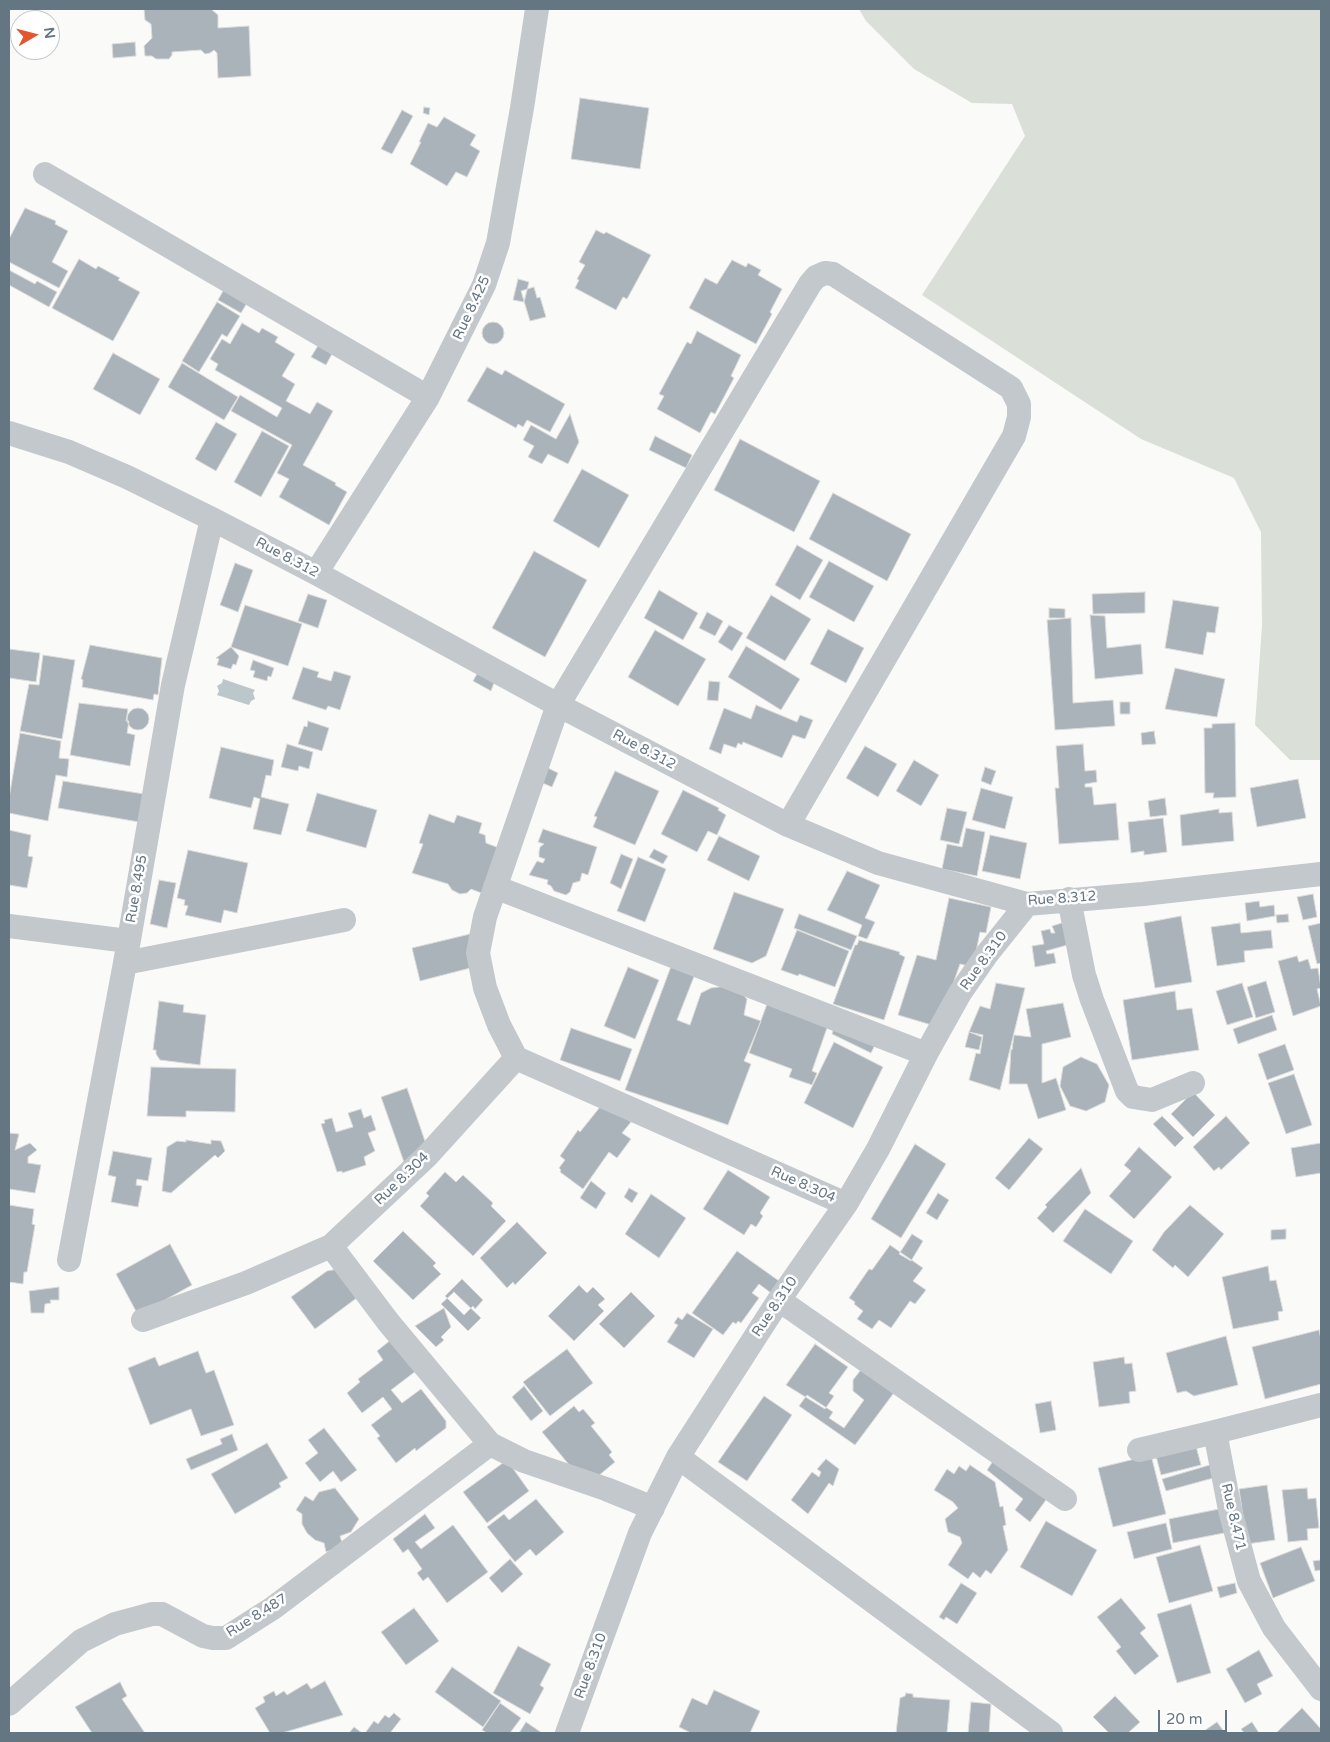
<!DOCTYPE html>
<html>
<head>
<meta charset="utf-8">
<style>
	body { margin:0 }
	#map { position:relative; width:1330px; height:1742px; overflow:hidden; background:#fafaf8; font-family:"Varela Round",sans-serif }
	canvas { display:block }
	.frame { position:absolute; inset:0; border:10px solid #657683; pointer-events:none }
	.north { position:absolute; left:10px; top:10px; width:50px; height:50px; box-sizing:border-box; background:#fff; border:1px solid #c1c8cd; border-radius:50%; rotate:82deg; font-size:14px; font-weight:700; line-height:20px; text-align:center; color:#657683 }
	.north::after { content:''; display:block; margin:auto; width:18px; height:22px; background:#e4572e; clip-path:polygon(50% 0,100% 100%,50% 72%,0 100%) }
	.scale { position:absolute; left:1158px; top:1710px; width:69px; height:22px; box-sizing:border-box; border:2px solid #657683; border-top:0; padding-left:6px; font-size:15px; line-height:18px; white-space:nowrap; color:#657683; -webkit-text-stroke:4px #fff; paint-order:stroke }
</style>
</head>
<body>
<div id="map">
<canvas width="1330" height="1742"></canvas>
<div class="frame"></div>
<div class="north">N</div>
<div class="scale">20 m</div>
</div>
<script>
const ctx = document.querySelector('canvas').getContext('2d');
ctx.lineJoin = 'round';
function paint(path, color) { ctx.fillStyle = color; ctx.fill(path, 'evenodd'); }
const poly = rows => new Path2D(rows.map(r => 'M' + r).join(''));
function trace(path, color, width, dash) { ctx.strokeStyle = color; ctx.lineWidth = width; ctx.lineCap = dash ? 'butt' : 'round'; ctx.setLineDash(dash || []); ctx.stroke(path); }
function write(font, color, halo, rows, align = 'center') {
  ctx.font = font + ' "Varela Round",sans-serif'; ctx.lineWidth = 5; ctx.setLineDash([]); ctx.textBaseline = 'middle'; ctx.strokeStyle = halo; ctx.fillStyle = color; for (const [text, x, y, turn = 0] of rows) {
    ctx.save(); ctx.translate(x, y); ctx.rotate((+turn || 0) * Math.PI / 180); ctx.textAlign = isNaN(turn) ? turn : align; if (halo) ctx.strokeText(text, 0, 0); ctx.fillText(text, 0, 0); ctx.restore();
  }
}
const green = poly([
	[859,9,1321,9,1321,760,1290,760,1255,725,1262,626,1261,532,1234,478,1141,439,922,295,1025,136,1012,104,972,103,914,69,866,21]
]);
const water = poly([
	[223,679,255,690,253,693,255,699,251,701,249,705,217,695,219,691,217,686,222,683]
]);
const building = poly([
	[144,9,211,9,218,15,218,28,249,26,251,76,218,78,217,53,214,50,210,53,205,54,201,50,172,52,172,55,169,59,156,59,152,56,145,56,144,46,152,38,151,24,145,20,144,9],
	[135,42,136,56,113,58,112,44,135,42],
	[580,98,649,108,640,169,571,159,580,98],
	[424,107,430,108,429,115,423,113,424,107],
	[402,110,413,116,392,154,381,149,402,110],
	[444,117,476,135,470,145,480,151,467,177,456,172,447,186,410,164,421,142,419,142,428,123,437,127,444,117],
	[25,208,56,221,55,224,68,231,52,262,68,271,59,288,9,262,9,239,25,208],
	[596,230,604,234,606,232,651,255,627,299,623,297,616,310,575,288,579,280,577,279,585,265,579,262,596,230],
	[79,259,96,269,98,266,120,278,118,280,140,292,113,341,52,308,79,259],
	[732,260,746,267,748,263,761,270,758,275,782,289,770,312,772,314,756,344,689,308,705,278,717,284,732,260],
	[9,270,35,284,37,281,57,292,49,307,9,285,9,270],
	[518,279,529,282,524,302,513,300,518,279],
	[227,284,250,298,241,313,218,300,227,284],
	[534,287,537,298,540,297,546,317,530,321,521,291,534,287],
	[217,302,240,316,227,337,222,334,199,372,182,361,217,302],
	'482 333a11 11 0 1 1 22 0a11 11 0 1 1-22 0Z',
	[242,323,259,333,262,328,278,337,275,342,295,354,282,376,295,384,286,401,310,414,317,402,333,411,303,465,336,483,335,485,347,492,329,525,279,497,289,479,277,473,292,445,231,411,240,395,277,417,282,408,215,370,218,364,210,359,222,339,230,344,242,323],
	[697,331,741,355,731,376,734,378,715,414,711,412,700,433,657,409,664,396,659,394,687,342,691,344,697,331],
	[319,344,333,352,326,365,311,357,319,344],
	[113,353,160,379,140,415,93,389,113,353],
	[182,363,238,397,224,420,168,387,182,363],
	[487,367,502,375,505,370,565,404,550,432,527,420,523,427,518,424,516,428,467,401,487,367],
	[570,414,579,442,568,464,548,454,542,464,528,457,534,446,523,440,531,425,556,439,570,414],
	[216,422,237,434,216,471,195,459,216,422],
	[262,431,289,446,261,497,234,482,262,431],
	[655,436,692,455,686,468,649,450,655,436],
	[740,439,820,481,794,532,714,490,740,439],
	[582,469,629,495,599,548,553,521,582,469],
	[833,493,911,534,887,581,809,539,833,493],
	[797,545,823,560,800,600,775,585,797,545],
	[534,551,587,580,545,657,492,628,534,551],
	[829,561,874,586,854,622,809,597,829,561],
	[235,563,253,570,238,612,220,605,235,563],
	[659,590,698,613,683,640,644,618,659,590],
	[1145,592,1145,613,1093,614,1092,594,1145,592],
	[308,594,327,600,318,628,298,621,308,594],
	[771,595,811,619,785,661,746,638,771,595],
	[1173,600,1219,607,1215,633,1207,632,1203,655,1165,648,1173,600],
	[245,605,302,624,288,666,231,647,245,605],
	[1049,608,1065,609,1065,618,1049,618,1049,608],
	[707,612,723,621,715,636,699,628,707,612],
	[1090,615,1105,616,1107,648,1141,644,1143,674,1095,679,1090,615],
	[1071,618,1073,703,1113,700,1115,726,1055,730,1047,620,1071,618],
	[729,625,743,633,732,651,718,642,729,625],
	[828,629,864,648,846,683,810,664,828,629],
	[655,630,706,659,678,706,628,677,655,630],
	[90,645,162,658,158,695,154,694,153,700,82,687,83,680,81,679,90,645],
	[746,646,800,679,781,710,728,677,746,646],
	[231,647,239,656,236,665,233,664,231,669,217,665,219,659,216,658,231,647],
	[9,649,40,653,36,682,9,678,9,649],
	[43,655,75,660,62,739,20,731,29,684,39,685,43,655],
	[253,660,274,668,271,677,268,676,267,681,253,677,255,671,250,670,253,660],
	[303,667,319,672,317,677,331,681,334,671,351,676,340,710,328,706,326,710,292,699,303,667],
	[1175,668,1225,679,1217,717,1165,709,1175,668],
	[479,670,495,680,491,691,473,681,479,670],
	[709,681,720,682,718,701,707,700,709,681],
	[1120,702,1130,702,1130,714,1120,714,1120,702],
	[79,703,128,709,126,721,129,721,127,733,135,735,130,766,70,755,79,703],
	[756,705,797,722,800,715,813,720,805,739,793,735,782,758,743,742,742,745,738,743,736,748,724,744,721,754,709,749,724,708,751,719,756,705],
	'127 719a11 11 0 1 1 22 0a11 11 0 1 1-22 0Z',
	[308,721,329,728,322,751,298,744,304,726,307,727,308,721],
	[1235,723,1236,797,1213,798,1214,793,1205,793,1204,728,1212,728,1212,724,1235,723],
	[1154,731,1156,744,1142,745,1141,733,1154,731],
	[20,733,61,741,59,758,69,759,67,777,56,775,48,821,9,813,9,798,20,733],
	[287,744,313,752,309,769,299,766,298,771,281,767,287,744],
	[1083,744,1085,771,1096,770,1097,782,1085,784,1085,787,1092,787,1094,805,1116,803,1119,840,1059,844,1055,788,1059,788,1056,746,1083,744],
	[865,746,897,764,878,797,846,778,865,746],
	[221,747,274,760,271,776,266,775,261,797,289,804,281,835,253,829,260,799,254,797,251,808,209,798,221,747],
	[914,760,939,775,921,806,896,791,914,760],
	[546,767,558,773,552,787,540,782,546,767],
	[985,767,996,771,991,785,981,781,985,767],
	[615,771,659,791,635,845,593,827,597,817,594,816,615,771],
	[1298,779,1306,818,1257,827,1250,788,1298,779],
	[63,781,144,794,139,822,58,808,63,781],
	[981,788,1013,797,1005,829,972,820,981,788],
	[683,790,719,808,718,810,726,815,717,835,708,831,697,852,661,834,683,790],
	[317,793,377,810,366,848,306,831,317,793],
	[1165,798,1167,815,1150,817,1148,801,1165,798],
	[947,808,967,812,959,844,940,840,947,808],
	[1219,809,1219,813,1232,812,1234,841,1182,846,1180,815,1219,809],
	[429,814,454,823,457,815,482,823,479,833,485,835,486,843,499,848,484,894,471,889,467,893,460,894,452,890,448,884,412,873,423,844,419,843,429,814],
	[1163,818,1167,852,1144,855,1144,851,1131,853,1128,822,1163,818],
	[966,828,985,832,977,876,942,869,947,844,962,847,966,828],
	[543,829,597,847,588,875,582,873,580,881,573,883,570,892,566,895,554,891,551,886,547,884,548,880,529,875,537,861,543,863,545,859,539,857,539,852,540,847,544,844,538,842,543,829],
	[9,830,31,835,28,856,33,857,27,888,9,885,9,830],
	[990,835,1027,843,1020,879,982,871,990,835],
	[719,836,760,856,749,881,707,860,719,836],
	[654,849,668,856,663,864,649,857,654,849],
	[188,850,248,863,237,913,224,910,221,923,185,915,188,906,184,905,185,900,177,898,188,850],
	[621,854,633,859,621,889,610,883,621,854],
	[638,857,666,869,645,922,617,911,638,857],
	[847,871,880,885,865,918,875,922,867,939,858,936,862,925,827,910,847,871],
	[159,880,176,883,167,928,150,924,159,880],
	[734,892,784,909,766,956,752,963,713,949,734,892],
	[1313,894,1317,917,1303,920,1297,897,1313,894],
	[949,898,991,907,986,933,980,932,973,967,960,964,947,1001,935,1026,898,1015,917,955,936,960,949,898],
	[1259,901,1260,907,1274,905,1275,916,1247,921,1245,903,1259,901],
	[799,914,857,936,851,950,794,928,799,914],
	[1288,914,1289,922,1277,923,1276,915,1288,914],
	[1181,916,1192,982,1155,988,1144,923,1181,916],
	[1065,922,1071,944,1046,951,1047,954,1054,953,1056,963,1035,967,1032,946,1044,944,1041,931,1050,929,1051,933,1055,933,1052,926,1065,922],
	[1240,923,1241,933,1271,930,1273,948,1244,951,1245,962,1217,966,1211,927,1240,923],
	[1321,923,1321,963,1317,964,1308,926,1321,923],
	[797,930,849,951,835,987,799,974,798,976,781,970,797,930],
	[470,934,478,966,420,981,412,948,470,934],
	[859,940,900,952,899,954,905,957,884,1020,833,1004,855,945,857,945,859,940],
	[1297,956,1299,962,1308,959,1311,969,1318,968,1321,988,1317,989,1321,1006,1293,1016,1278,961,1297,956],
	[673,961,697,969,677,1020,690,1025,701,993,711,988,726,986,741,993,747,999,744,1015,761,1021,744,1061,751,1064,728,1125,625,1090,673,961],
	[628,967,659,980,635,1039,604,1026,628,967],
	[1266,981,1275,1012,1256,1018,1247,987,1266,981],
	[996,983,1025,988,1000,1090,969,1080,976,1053,980,1054,983,1035,969,1032,980,1006,990,1009,996,983],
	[1242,983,1253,1017,1227,1025,1216,991,1242,983],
	[1175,991,1177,1010,1192,1008,1199,1050,1132,1060,1123,1000,1175,991],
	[159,1001,184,1005,183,1012,206,1015,200,1065,160,1060,156,1054,156,1050,153,1050,159,1001],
	[1063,1003,1071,1037,1042,1044,1042,1083,1056,1078,1066,1110,1038,1119,1027,1084,1009,1084,1011,1049,1012,1050,1014,1035,1031,1037,1026,1009,1063,1003],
	[767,1004,828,1025,812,1071,817,1073,812,1085,789,1077,792,1069,749,1053,767,1004],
	[1272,1015,1277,1030,1238,1044,1233,1029,1272,1015],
	[836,1022,879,1037,871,1053,832,1034,836,1022],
	[571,1028,632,1049,620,1081,560,1060,571,1028],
	[969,1032,982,1037,979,1050,965,1047,969,1032],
	[834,1042,883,1067,853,1128,804,1103,834,1042],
	[1285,1044,1294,1070,1267,1080,1258,1054,1285,1044],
	[1081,1057,1097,1064,1109,1085,1105,1102,1086,1111,1070,1106,1060,1086,1063,1067,1081,1057],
	[151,1067,236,1069,235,1112,186,1111,186,1117,147,1116,151,1067],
	[1294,1074,1312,1125,1286,1134,1268,1083,1294,1074],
	[407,1088,430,1156,405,1165,381,1097,407,1088],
	[1193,1092,1215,1115,1193,1137,1171,1114,1193,1092],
	[604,1102,631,1122,622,1133,631,1139,617,1158,609,1152,583,1189,560,1172,561,1170,559,1168,565,1160,560,1156,578,1130,580,1132,604,1102],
	[361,1109,364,1118,371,1115,376,1130,368,1133,375,1151,364,1157,366,1165,342,1173,342,1171,337,1172,321,1124,325,1123,324,1120,332,1118,336,1132,353,1127,348,1113,361,1109],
	[1162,1116,1184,1138,1175,1147,1153,1124,1162,1116],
	[1226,1116,1250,1143,1221,1170,1219,1167,1214,1171,1193,1147,1226,1116],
	[9,1133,19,1134,15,1150,30,1143,37,1150,28,1157,28,1163,41,1165,35,1193,9,1189,9,1133],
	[1029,1138,1043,1149,1009,1190,995,1178,1029,1138],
	[186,1140,211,1144,211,1140,221,1141,225,1151,218,1158,215,1155,171,1193,162,1191,167,1147,177,1141,186,1142,186,1140],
	[1321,1143,1321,1173,1296,1177,1291,1148,1321,1143],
	[915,1144,946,1164,901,1238,871,1219,915,1144],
	[1139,1147,1172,1177,1134,1219,1109,1196,1131,1171,1124,1165,1139,1147],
	[113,1151,152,1158,148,1181,137,1179,136,1185,142,1186,138,1207,111,1202,116,1177,108,1175,113,1151],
	[1081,1168,1091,1193,1053,1233,1037,1218,1047,1207,1045,1205,1081,1168],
	[728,1170,770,1197,760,1213,763,1216,756,1227,751,1224,744,1235,703,1209,728,1170],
	[445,1172,456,1182,463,1175,493,1203,491,1206,506,1221,473,1256,420,1206,429,1196,426,1193,445,1172],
	[591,1181,606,1193,596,1209,580,1198,591,1181],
	[629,1188,638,1193,632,1203,624,1197,629,1188],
	[938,1193,949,1200,937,1220,926,1213,938,1193],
	[651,1194,686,1218,659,1258,625,1234,651,1194],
	[9,1205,34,1209,32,1224,35,1225,27,1272,24,1272,23,1284,9,1282,9,1205],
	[1190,1205,1224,1234,1188,1277,1175,1265,1173,1268,1152,1250,1164,1232,1190,1205],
	[1085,1209,1133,1241,1111,1274,1063,1241,1085,1209],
	[517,1222,547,1253,515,1285,513,1282,507,1288,480,1258,517,1222],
	[1286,1229,1286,1239,1271,1240,1271,1230,1286,1229],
	[403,1231,436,1263,433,1266,441,1274,413,1300,373,1261,403,1231],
	[912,1234,923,1241,911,1261,899,1254,912,1234],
	[170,1244,192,1285,138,1315,116,1274,170,1244],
	[890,1245,923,1268,913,1281,926,1290,915,1304,910,1301,891,1328,879,1320,872,1329,857,1319,863,1311,854,1304,855,1302,849,1298,869,1269,872,1270,890,1245],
	[737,1251,779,1281,771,1293,759,1284,752,1293,759,1298,741,1323,738,1321,736,1324,733,1322,723,1335,692,1313,737,1251],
	[1268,1266,1270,1281,1276,1280,1283,1311,1278,1312,1279,1320,1233,1329,1222,1277,1268,1266],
	[343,1268,362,1294,315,1329,291,1297,327,1271,343,1268],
	[462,1279,483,1300,475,1309,473,1306,464,1315,445,1296,462,1279],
	[579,1285,587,1293,593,1287,605,1299,598,1305,604,1311,574,1341,548,1316,579,1285],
	[59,1287,59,1300,50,1300,51,1303,45,1304,44,1313,31,1313,29,1291,59,1287],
	[454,1292,481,1318,468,1331,441,1304,454,1292],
	[631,1292,655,1316,624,1348,599,1324,631,1292],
	[444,1308,451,1327,441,1337,444,1340,436,1347,415,1326,444,1308],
	[687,1313,713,1329,694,1358,667,1342,678,1325,674,1323,678,1317,682,1320,687,1313],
	[1319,1330,1321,1340,1321,1384,1265,1399,1252,1347,1319,1330],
	[402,1331,425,1364,391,1390,402,1403,421,1389,446,1421,446,1428,416,1451,415,1448,396,1463,377,1438,380,1436,371,1425,392,1409,383,1397,362,1413,347,1393,360,1382,358,1379,383,1360,377,1351,402,1331],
	[1226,1336,1238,1385,1194,1396,1186,1391,1177,1393,1166,1353,1226,1336],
	[815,1344,848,1367,829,1393,834,1396,825,1409,786,1385,815,1344],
	[567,1349,593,1383,550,1416,523,1382,567,1349],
	[198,1351,206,1373,214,1370,234,1425,201,1436,191,1409,150,1425,128,1368,155,1357,159,1366,198,1351],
	[1124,1357,1125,1364,1132,1363,1136,1391,1129,1392,1130,1403,1099,1407,1093,1362,1124,1357],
	[867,1362,899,1386,855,1445,799,1406,807,1395,833,1412,829,1418,844,1428,864,1400,853,1391,853,1380,867,1362],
	[524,1386,543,1411,531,1421,512,1397,524,1386],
	[764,1396,792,1415,747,1481,718,1462,764,1396],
	[1051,1401,1056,1430,1040,1433,1035,1404,1051,1401],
	[574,1406,579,1412,583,1409,595,1423,591,1426,612,1452,609,1455,615,1462,591,1482,575,1472,542,1432,574,1406],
	[324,1428,357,1470,341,1482,333,1471,320,1482,305,1463,318,1453,308,1440,324,1428],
	[232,1434,238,1450,191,1470,186,1459,222,1444,220,1439,232,1434],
	[267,1443,288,1478,279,1483,281,1487,235,1514,211,1474,267,1443],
	[1196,1446,1201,1465,1161,1475,1156,1456,1196,1446],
	[998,1454,1051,1493,1030,1522,1015,1510,1023,1499,987,1470,998,1454],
	[1151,1455,1166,1514,1113,1527,1098,1468,1151,1455],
	[826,1459,839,1469,833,1486,829,1483,808,1514,791,1500,812,1472,819,1477,821,1472,817,1469,826,1459],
	[507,1460,529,1491,487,1523,463,1492,507,1460],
	[1213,1464,1217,1477,1166,1491,1162,1479,1213,1464],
	[970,1465,995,1482,1000,1507,1003,1506,1006,1525,1003,1526,1008,1550,991,1574,986,1570,980,1578,973,1572,968,1579,948,1565,962,1543,960,1537,948,1532,945,1519,958,1508,953,1502,934,1490,947,1469,954,1474,959,1466,966,1471,970,1465],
	[1267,1485,1275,1540,1247,1544,1239,1489,1267,1485],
	[335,1488,359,1519,351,1532,340,1536,343,1546,326,1552,324,1543,315,1540,307,1533,302,1524,302,1514,296,1510,305,1496,313,1501,319,1492,335,1488],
	[1307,1488,1308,1499,1316,1498,1319,1528,1307,1529,1308,1540,1288,1542,1282,1490,1307,1488],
	[536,1499,564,1532,536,1556,530,1549,515,1562,487,1527,504,1514,509,1520,536,1499],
	[1224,1508,1229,1532,1173,1543,1169,1519,1224,1508],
	[425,1514,435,1528,415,1542,421,1549,453,1525,488,1572,447,1603,428,1577,423,1581,417,1573,422,1569,408,1549,403,1553,393,1539,425,1514],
	[1046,1521,1097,1550,1072,1596,1020,1567,1046,1521],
	[1166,1523,1172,1549,1134,1559,1127,1532,1166,1523],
	[1200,1545,1213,1591,1169,1603,1156,1557,1200,1545],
	[1301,1547,1315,1581,1273,1598,1260,1563,1301,1547],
	[510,1559,523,1574,502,1593,489,1578,510,1559],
	[1321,1560,1321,1570,1315,1571,1313,1561,1321,1560],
	[961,1583,977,1593,957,1624,946,1617,944,1620,939,1617,961,1583],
	[1235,1583,1237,1593,1220,1598,1217,1587,1235,1583],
	[1121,1598,1146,1628,1140,1633,1159,1656,1135,1675,1116,1651,1121,1647,1097,1617,1121,1598],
	[1191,1604,1211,1673,1177,1683,1157,1614,1191,1604],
	[414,1608,439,1641,406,1665,381,1632,414,1608],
	[518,1646,551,1664,540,1685,544,1688,530,1714,493,1693,518,1646],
	[1259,1650,1273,1676,1257,1684,1262,1694,1245,1703,1226,1669,1259,1650],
	[452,1667,501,1701,483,1727,435,1692,452,1667],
	[325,1681,343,1715,282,1733,270,1733,255,1708,265,1702,263,1697,274,1691,276,1696,284,1691,287,1695,307,1683,311,1689,325,1681],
	[120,1682,127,1696,122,1699,145,1733,92,1733,75,1707,120,1682],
	[714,1690,760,1711,750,1733,689,1733,689,1732,679,1727,692,1698,707,1705,714,1690],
	[906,1693,913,1694,913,1697,950,1700,947,1733,896,1733,900,1698,905,1696,906,1693],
	[1115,1696,1140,1722,1128,1733,1109,1733,1093,1717,1115,1696],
	[971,1702,991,1704,989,1733,968,1733,971,1702],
	[500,1703,521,1718,510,1733,487,1733,482,1730,500,1703],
	[1302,1708,1321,1729,1321,1733,1276,1733,1302,1708],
	[394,1713,401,1719,390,1733,365,1733,374,1721,378,1724,385,1715,389,1718,394,1713],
	[526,1722,542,1733,519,1733,526,1722],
	[1217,1722,1225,1733,1201,1733,1217,1722],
	[1252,1722,1259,1733,1244,1733,1241,1729,1252,1722],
	[354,1727,362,1733,349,1733,354,1727]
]);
const minor = poly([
	[45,174,428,397],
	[9,433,69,452,127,477,212,519,316,573,558,705,788,825,878,863,1027,904,1143,894,1321,874],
	[316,573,428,397,484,285,498,243,522,108,537,9],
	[495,887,926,1054],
	[1069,899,1084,975,1092,1000,1127,1091,1133,1097,1152,1100,1193,1083],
	[9,926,128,941],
	[125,963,344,920],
	[516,1058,499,1025,485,988,478,953,485,917,558,705,810,284,816,277,825,273,833,274,1011,388,1019,404,1019,417,1014,436,788,825],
	[69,1260,125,963,173,685,212,519],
	[779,1300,1065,1499],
	[143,1320,246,1283,331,1246],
	[1321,1405,1215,1432,1230,1510,1249,1581,1274,1628,1321,1689],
	[1139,1450,1215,1432],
	[678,1457,1051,1733],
	[653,1508,606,1489,524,1461,490,1444,389,1323,331,1246,427,1156,516,1058,846,1204],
	[9,1704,81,1641,115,1624,152,1614,162,1614,203,1636,213,1638,226,1638,273,1608,490,1444],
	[567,1733,640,1533,678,1457,779,1300,846,1204,878,1149,926,1054,960,993,987,954,1027,904]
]);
const streetNames = [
	["Rue 8.425",472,308,-65],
	["Rue 8.312",287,558,28],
	["Rue 8.312",644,750,28],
	["Rue 8.495",137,889,-80],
	["Rue 8.312",1062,899,-4],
	["Rue 8.310",984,961,-54],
	["Rue 8.304",402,1179,-44],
	["Rue 8.304",803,1185,24],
	["Rue 8.310",775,1307,-56],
	["Rue 8.471",1233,1517,77],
	["Rue 8.487",257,1616,-32],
	["Rue 8.310",591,1666,-70]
];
paint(green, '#dadfd7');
paint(water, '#bbc7cb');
paint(building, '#aab3b9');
trace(building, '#dcdcda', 1);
trace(minor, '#c3c8cc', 24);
write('14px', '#657683', '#fff', streetNames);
</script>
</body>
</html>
